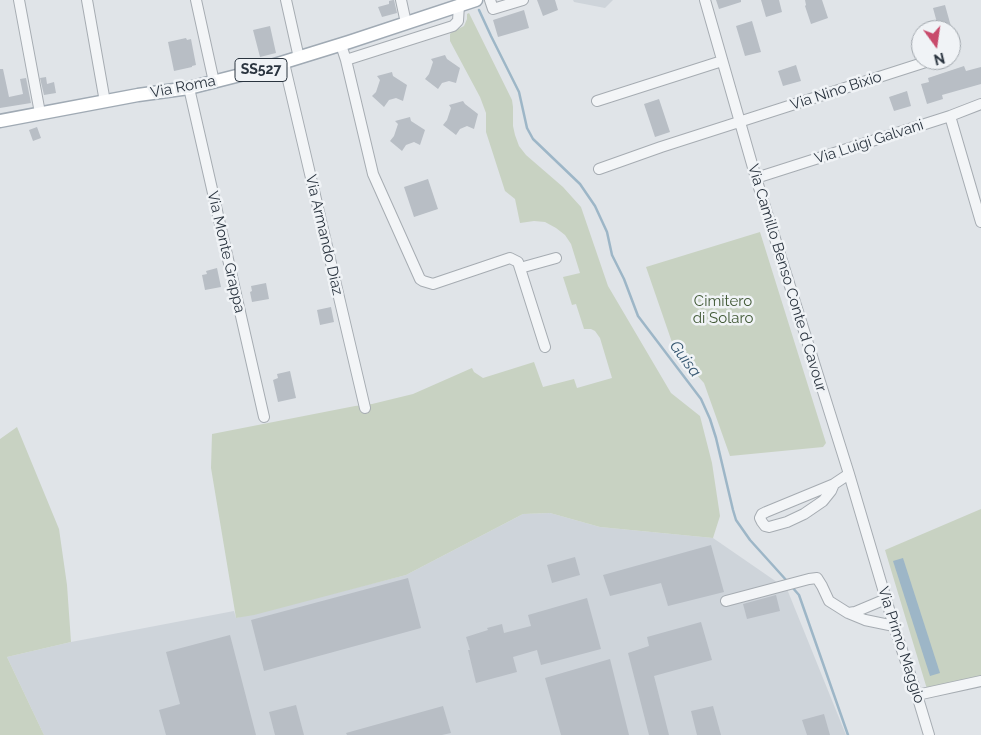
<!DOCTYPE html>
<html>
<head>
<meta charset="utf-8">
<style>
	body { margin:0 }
	#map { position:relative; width:981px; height:735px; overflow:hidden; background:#e0e4e8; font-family:Raleway,sans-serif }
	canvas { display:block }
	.north { position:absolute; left:911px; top:20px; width:50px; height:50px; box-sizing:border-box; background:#f0f3f6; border:1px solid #a1a7ad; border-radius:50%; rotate:166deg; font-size:14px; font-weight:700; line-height:20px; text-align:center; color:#2a343f }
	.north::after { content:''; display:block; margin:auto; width:18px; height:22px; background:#c84b6c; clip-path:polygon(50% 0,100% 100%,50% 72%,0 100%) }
</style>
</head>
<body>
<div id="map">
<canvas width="981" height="735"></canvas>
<div class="north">N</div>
</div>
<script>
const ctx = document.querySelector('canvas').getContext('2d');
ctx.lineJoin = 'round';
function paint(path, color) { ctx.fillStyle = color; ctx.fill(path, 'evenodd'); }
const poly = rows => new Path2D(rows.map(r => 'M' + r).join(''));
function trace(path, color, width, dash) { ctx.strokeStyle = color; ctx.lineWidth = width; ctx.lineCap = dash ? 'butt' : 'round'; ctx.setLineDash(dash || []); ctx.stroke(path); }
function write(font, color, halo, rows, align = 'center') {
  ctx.font = font + ' Raleway,sans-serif'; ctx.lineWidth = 5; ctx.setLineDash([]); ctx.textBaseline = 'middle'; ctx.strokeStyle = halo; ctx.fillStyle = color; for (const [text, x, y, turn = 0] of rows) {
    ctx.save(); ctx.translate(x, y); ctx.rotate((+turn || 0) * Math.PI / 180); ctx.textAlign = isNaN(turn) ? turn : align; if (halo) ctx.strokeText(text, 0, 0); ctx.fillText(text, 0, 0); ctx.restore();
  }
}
const built = poly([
	[573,0,613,0,605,8,574,2],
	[550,513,600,527,713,538,787,589,846,735,44,735,7,657,71,642,234,611,236,618,406,575,523,514]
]);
const green = poly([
	[469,13,512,100,513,107,513,126,515,135,519,146,526,155,563,187,581,207,608,286,671,393,700,416,712,463,720,516,713,538,600,527,550,513,523,514,406,575,254,615,236,618,211,468,212,434,355,406,372,404,413,394,472,368,474,372,483,378,534,362,543,387,574,379,577,388,612,378,600,338,595,331,591,329,584,329,576,304,572,305,563,277,580,273,571,244,565,235,556,228,545,222,534,221,520,223,515,199,505,191,486,132,486,113,480,97,450,41,450,34,452,32,464,26,467,19,467,14],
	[760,232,826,443,823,447,730,456,704,383,675,351,646,267],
	[17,427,59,529,67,585,71,642,7,657,44,735,0,735,0,439],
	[981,509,981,676,927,689,885,550]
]);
const water = poly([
	[903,558,940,673,930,676,893,561]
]);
const stream = poly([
	[479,10,491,36,519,92,527,128,533,139,580,184,595,206,607,232,612,255,624,279,638,316,701,399,710,419,716,438,733,510,736,520,750,540,787,581],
	[792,587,799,595,848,735]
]);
const building = poly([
	[393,0,394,0,397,13,382,17,378,7,389,4,389,1],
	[537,0,555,0,558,10,543,16],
	[716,0,741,0,741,2,719,9],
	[761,0,779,0,782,12,766,17],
	[805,0,822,0,828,18,811,24,805,6,806,5],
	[945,5,952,30,939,30,933,8],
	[524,10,529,28,498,37,493,20],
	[752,21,761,52,745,56,736,26],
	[270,26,276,53,260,57,253,30],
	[921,37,921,52,915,54,911,40],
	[186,38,187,40,191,39,196,65,192,66,192,67,174,71,168,42],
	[445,55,447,59,460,68,456,83,449,81,442,83,438,89,425,79,429,74,433,62,431,59],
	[796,65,801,81,783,86,778,71],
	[964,66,966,71,981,67,981,84,942,95,943,99,927,104,921,84,929,82,928,78],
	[0,69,3,69,9,97,23,94,20,79,26,78,31,103,0,108],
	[392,72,393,76,407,85,403,101,396,98,389,100,384,107,372,96,376,92,380,80,377,76],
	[46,77,47,84,54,82,56,93,44,95,40,78],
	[907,91,911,106,894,111,889,97],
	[659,99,670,132,655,137,644,104],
	[463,101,465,104,478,114,474,129,467,126,460,129,456,135,443,125,447,120,451,108,449,105],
	[410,117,411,121,425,130,420,145,414,142,406,145,402,151,390,141,394,136,398,124,395,121],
	[37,127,41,138,33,141,29,130],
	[428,179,438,209,414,217,404,187],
	[217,268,221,287,205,290,202,275,207,274,206,271],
	[266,283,269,299,252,302,250,292,252,291,251,286],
	[331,307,334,322,320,325,317,310],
	[290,371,296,398,278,402,273,380,278,378,277,374],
	[711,545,724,592,668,606,661,583,610,596,603,575],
	[575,557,580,575,552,583,547,565],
	[408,578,421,628,264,671,251,620],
	[776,595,780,611,747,619,743,604],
	[587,598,601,649,541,665,537,650,513,657,517,672,476,683,468,650,470,650,466,637,488,630,487,628,502,624,504,633,531,626,528,615],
	[701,622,712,660,654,676,669,735,649,735,628,653,649,646,647,637],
	[230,635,256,735,166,735,159,710,180,704,166,652],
	[610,659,629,735,561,735,545,678],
	[296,705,304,735,275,735,269,712],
	[443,706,451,733,442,735,347,735,346,733],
	[713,706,721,735,697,735,691,711],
	[824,714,830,735,807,735,802,720]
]);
const minor = poly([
	[19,0,40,113],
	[87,0,105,102],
	[196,0,214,82],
	[286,0,299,58],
	[401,0,406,23],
	[490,0,493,9,523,0],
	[705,0,756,178,849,474,894,626,917,695,929,735],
	[341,45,346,60,373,174,420,279,423,281,433,284,510,258,518,262,545,347],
	[346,60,453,26,458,21,459,5],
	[284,63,365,408],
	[189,88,264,417],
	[597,101,722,61],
	[950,116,981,222],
	[599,169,661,147,932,60],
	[756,178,950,116,981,104],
	[520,268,556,258],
	[834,484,831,491,823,501,804,514,787,522,769,527,765,526,762,522,760,518,762,514,766,512,834,484,849,474],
	[726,601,809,579,817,578,822,586,829,601,848,613,865,620,894,626],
	[848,613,855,612,886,599],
	[917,695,981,681]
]);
const major = poly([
	[0,121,138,95,189,88,252,72,349,42,476,0]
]);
const shields = [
	[261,70,52]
];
const shieldNames = [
	["SS527",261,70]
];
const streetNames = [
	["Via Roma",183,87,-11],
	["Via Nino Bixio",836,91,-18],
	["Via Luigi Galvani",869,142,-18],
	["Via Armando Diaz",324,235,77],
	["Via Monte Grappa",226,252,77],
	["Via Camillo Benso Conte d Cavour",787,278,73],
	["Via Primo Maggio",901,645,72]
];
const parkNames = [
	["Cimitero",723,301],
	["di Solaro",723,318]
];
const waterNames = [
	["Guisa",685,359,53]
];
paint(built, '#ced4da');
paint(green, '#c8d2c2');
paint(water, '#9db6c7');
trace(stream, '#9db6c7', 2.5);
paint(building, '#b8bec5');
trace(minor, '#a6acb2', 12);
trace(major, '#a0aab4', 15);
trace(minor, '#f3f5f7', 10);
trace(major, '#fff', 12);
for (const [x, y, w] of shields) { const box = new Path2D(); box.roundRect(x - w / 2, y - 11.5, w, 23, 4); ctx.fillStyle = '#f0f3f6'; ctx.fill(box); trace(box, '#2a343f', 1); }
write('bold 14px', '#2a343f', null, shieldNames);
write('15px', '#2a343f', '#f0f3f6', streetNames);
write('15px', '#425a37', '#f0f3f6', parkNames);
write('italic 16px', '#365771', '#f0f3f6', waterNames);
</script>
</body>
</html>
